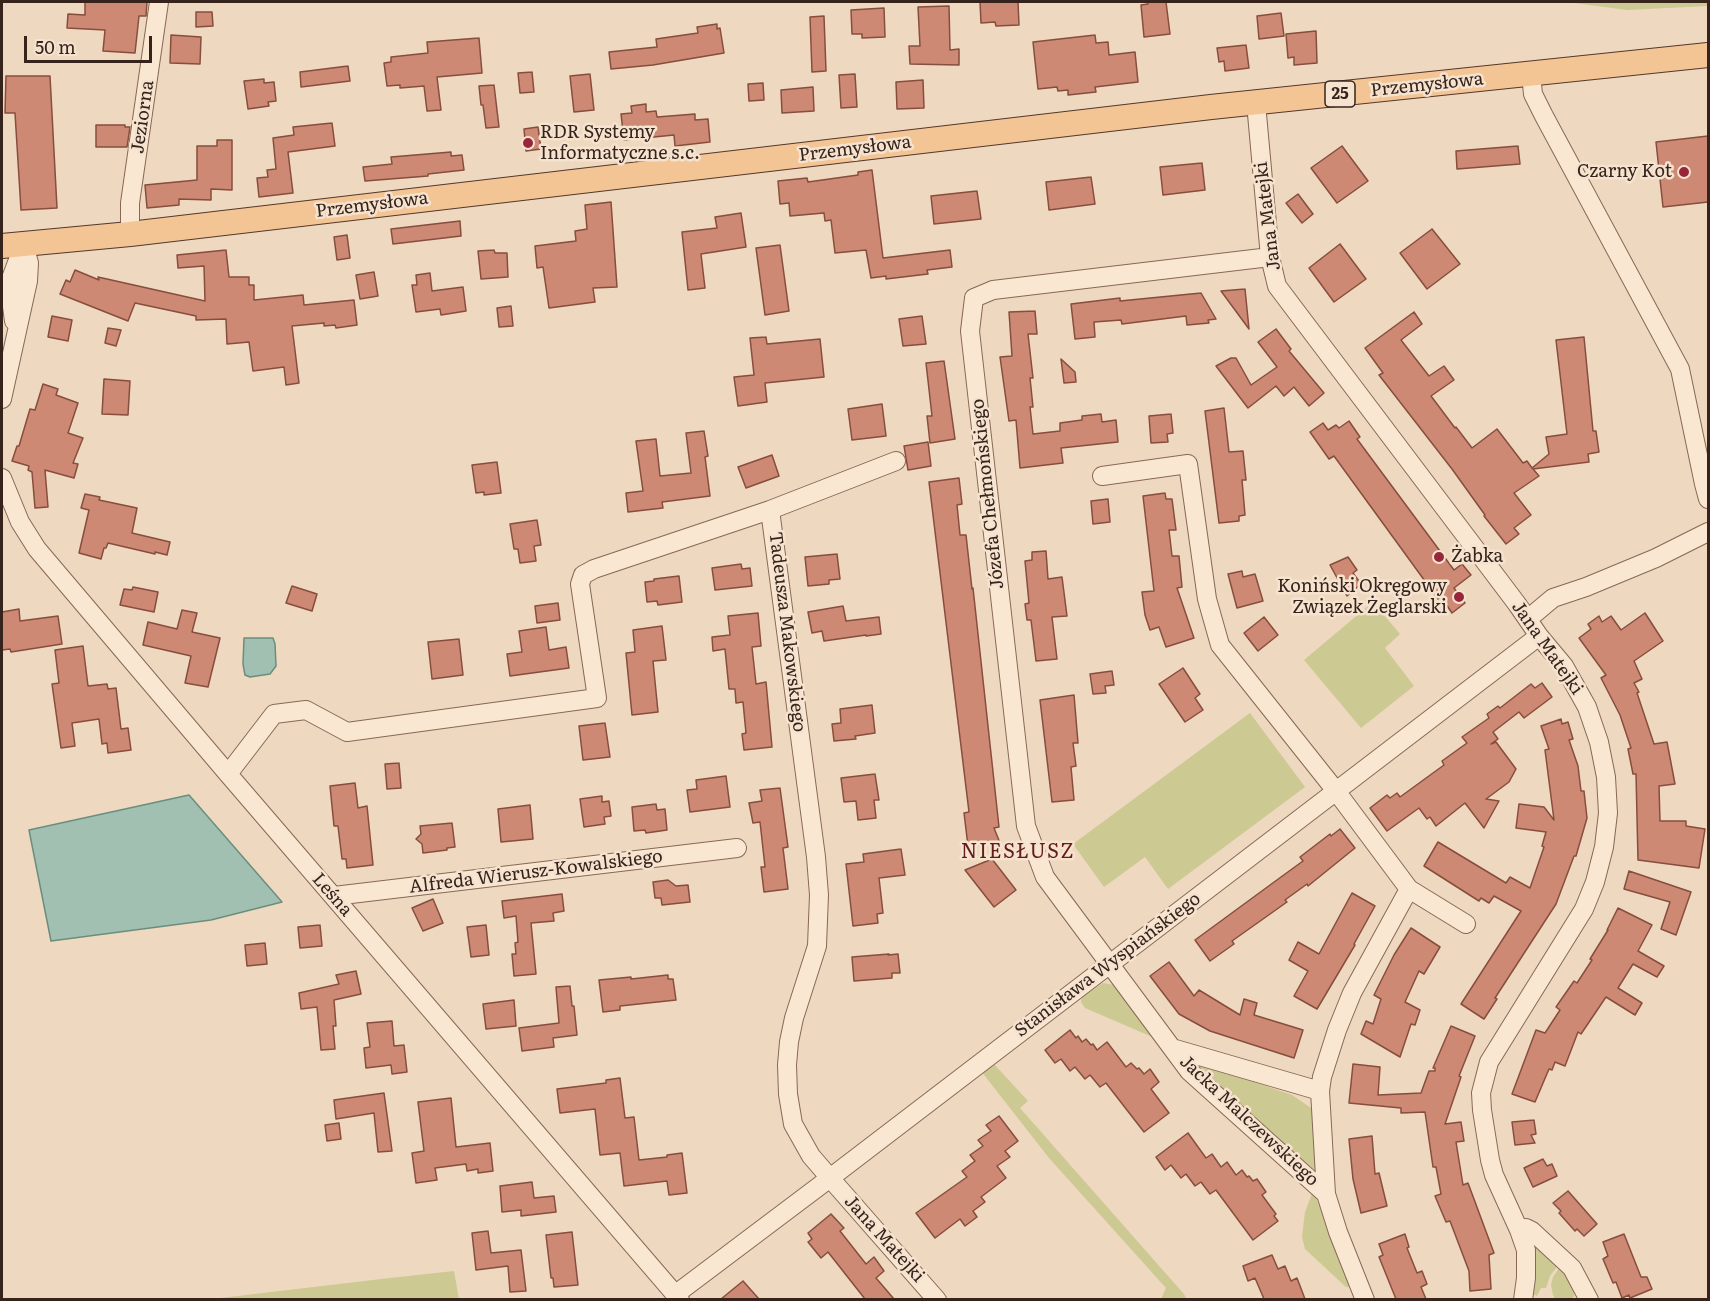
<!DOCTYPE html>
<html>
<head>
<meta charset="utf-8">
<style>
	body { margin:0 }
	#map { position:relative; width:1710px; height:1301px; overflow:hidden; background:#eed8bf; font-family:Literata,serif }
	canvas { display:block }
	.frame { position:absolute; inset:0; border:3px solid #36241c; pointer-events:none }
	.scale { position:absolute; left:24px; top:36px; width:128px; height:27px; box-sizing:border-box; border:3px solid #36241c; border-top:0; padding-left:8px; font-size:18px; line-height:21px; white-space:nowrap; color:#36241c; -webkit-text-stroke:4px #f6e3cf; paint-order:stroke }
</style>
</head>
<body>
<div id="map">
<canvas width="1710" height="1301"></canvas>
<div class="frame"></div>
<div class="scale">50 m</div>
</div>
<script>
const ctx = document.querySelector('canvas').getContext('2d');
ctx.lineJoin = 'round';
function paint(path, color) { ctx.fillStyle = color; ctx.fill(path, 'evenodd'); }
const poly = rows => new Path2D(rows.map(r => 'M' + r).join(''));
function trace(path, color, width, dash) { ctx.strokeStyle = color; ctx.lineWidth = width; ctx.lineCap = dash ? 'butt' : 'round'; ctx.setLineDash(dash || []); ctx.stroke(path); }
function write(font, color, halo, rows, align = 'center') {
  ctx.font = font + ' Literata,serif'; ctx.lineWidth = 5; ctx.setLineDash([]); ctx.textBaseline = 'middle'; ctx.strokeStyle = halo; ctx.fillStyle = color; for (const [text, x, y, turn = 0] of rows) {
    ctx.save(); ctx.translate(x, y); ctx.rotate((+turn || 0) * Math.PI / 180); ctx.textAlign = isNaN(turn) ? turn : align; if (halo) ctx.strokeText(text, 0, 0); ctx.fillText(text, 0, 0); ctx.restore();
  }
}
const green = poly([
	[1567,2,1708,2,1708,6,1627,10],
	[1373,602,1400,634,1385,648,1414,686,1361,728,1304,660],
	[1250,713,1305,787,1168,889,1145,857,1104,887,1073,844],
	[1103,983,1114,985,1150,1032,1150,1036,1085,1008,1081,1002,1082,997],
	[1194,1061,1292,1095,1311,1108,1318,1117,1317,1172,1194,1065],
	[993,1063,1028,1101,1020,1108,1183,1293,1187,1299,1161,1299,1166,1288,1049,1158,981,1071],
	[1313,1191,1353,1287,1346,1287,1305,1249,1302,1237,1305,1212],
	[1532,1243,1559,1264,1550,1276,1546,1288,1541,1288,1537,1296,1533,1294],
	[1560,1267,1575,1289,1574,1296,1572,1299,1555,1299,1553,1295,1551,1285,1553,1277],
	[454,1271,459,1299,212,1299,390,1278]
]);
const water = poly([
	[244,638,273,638,275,644,276,666,270,674,250,677,245,675,243,664,244,638],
	[189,795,282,902,211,920,51,941,29,830,189,795]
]);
const building = poly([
	[85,2,147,2,146,16,139,16,135,53,103,51,105,30,67,28,68,14,85,15,85,2],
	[980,2,1018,2,1019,25,996,26,995,22,981,23,980,2],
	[1147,2,1166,2,1170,34,1144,37,1141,5,1148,4,1147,2],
	[949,6,950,50,959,49,959,65,910,64,909,46,920,46,918,7,949,6],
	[884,8,885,37,862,38,862,34,852,34,851,10,884,8],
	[196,12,212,12,213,26,196,27,196,12],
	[1281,13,1284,36,1259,39,1257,16,1281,13],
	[824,16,826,71,812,72,810,17,824,16],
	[717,24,717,29,720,28,724,53,653,65,611,69,609,52,657,47,656,39,698,33,697,27,717,24],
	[1316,31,1317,63,1294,65,1294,57,1288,58,1286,34,1316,31],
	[171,35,201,37,200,64,170,63,171,35],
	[1095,35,1096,43,1108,42,1109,55,1135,52,1138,82,1095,87,1096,92,1068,95,1068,90,1058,91,1057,87,1038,89,1033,42,1095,35],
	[479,38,482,73,437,77,441,110,427,111,424,86,400,88,400,85,387,86,384,63,391,62,391,57,428,53,427,42,479,38],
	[1246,45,1249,68,1225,71,1224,61,1219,62,1217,48,1246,45],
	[348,66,350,81,301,87,300,72,348,66],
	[532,72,534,92,520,93,518,73,532,72],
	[590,74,594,110,574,112,570,76,590,74],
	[855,74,857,107,841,108,839,75,855,74],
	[6,76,50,76,57,208,21,210,15,113,5,113,6,76],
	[264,79,264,83,274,82,276,101,268,102,269,106,248,109,244,81,264,79],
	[923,80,924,108,897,109,896,82,923,80],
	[763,83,764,100,749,101,748,84,763,83],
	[494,85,499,127,486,128,483,105,481,105,479,86,494,85],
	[813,87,814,111,782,113,781,90,813,87],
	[646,104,646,112,656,111,657,117,695,114,695,120,708,119,710,142,675,146,674,135,624,140,621,114,632,113,631,106,646,104],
	[332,123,335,146,288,152,293,193,259,197,257,178,268,177,267,170,276,169,273,138,294,135,293,127,332,123],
	[96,125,125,125,125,127,130,127,127,147,96,147,96,125],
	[538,127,541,149,526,151,524,129,538,127],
	[1708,136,1708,202,1663,207,1656,142,1708,136],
	[217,140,232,140,232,190,211,189,211,200,179,199,179,205,147,208,145,185,197,180,197,146,217,146,217,140],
	[1342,146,1368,181,1337,203,1311,168,1342,146],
	[1518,146,1520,164,1457,169,1456,151,1518,146],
	[451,152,451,156,462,155,464,170,428,174,428,176,365,181,363,167,392,164,391,157,451,152],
	[1202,163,1205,190,1163,195,1160,167,1202,163],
	[872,170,883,258,950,250,952,267,927,270,928,274,886,279,886,276,871,278,866,250,835,253,831,220,825,221,824,213,790,216,789,203,780,204,778,181,807,178,808,182,858,175,858,172,872,170],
	[1091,177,1095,204,1049,210,1046,182,1091,177],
	[977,191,981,219,934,224,931,196,977,191],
	[1298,194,1313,214,1302,223,1286,203,1298,194],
	[611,202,617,287,593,288,595,302,549,308,543,267,537,268,535,246,576,241,575,231,587,229,585,205,611,202],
	[741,213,746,247,701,254,705,288,688,290,682,232,717,228,715,217,741,213],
	[460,221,461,236,393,244,391,229,460,221],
	[1432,229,1460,264,1427,289,1400,253,1432,229],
	[347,235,350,258,337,260,334,237,347,235],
	[1340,244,1366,279,1334,302,1309,268,1340,244],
	[780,245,789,311,765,315,756,248,780,245],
	[226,250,229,277,249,277,249,285,254,285,254,300,303,295,304,305,354,300,357,325,336,328,335,325,324,326,324,323,292,326,299,383,286,385,284,367,253,371,249,342,227,344,226,319,196,320,196,316,135,303,128,321,60,294,66,280,70,282,75,270,99,280,98,277,205,301,204,266,178,268,177,255,226,250],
	[494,250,495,253,507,253,508,277,481,279,478,251,494,250],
	[374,272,378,296,360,299,356,275,374,272],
	[430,273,432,291,463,287,466,311,441,315,440,309,416,312,412,285,417,285,416,275,430,273],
	[1245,289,1249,329,1221,291,1245,289],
	[1201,293,1216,319,1208,320,1209,323,1187,325,1186,316,1122,324,1121,320,1094,322,1095,337,1075,339,1071,304,1120,298,1120,301,1201,293],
	[511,306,513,326,499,327,497,308,511,306],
	[1035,311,1037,334,1028,334,1033,378,1030,378,1033,407,1030,407,1033,434,1060,431,1060,423,1082,420,1082,416,1101,414,1102,422,1116,420,1118,442,1061,448,1063,463,1020,468,1016,420,1009,421,1000,357,1012,356,1009,312,1035,311],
	[1414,312,1422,324,1401,340,1429,376,1444,366,1454,380,1431,396,1455,428,1456,427,1472,448,1497,429,1523,463,1527,461,1532,468,1549,454,1546,437,1567,434,1556,340,1584,337,1593,431,1596,431,1599,452,1588,454,1589,462,1533,469,1539,476,1514,493,1531,515,1514,528,1519,534,1506,544,1484,516,1485,515,1452,469,1379,375,1383,373,1365,348,1414,312],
	[52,316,72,320,68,341,48,337,52,316],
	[922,316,926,344,903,346,899,319,922,316],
	[108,328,121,330,116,346,105,343,108,328],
	[1276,329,1291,349,1289,351,1324,393,1309,406,1294,387,1284,396,1276,386,1248,408,1216,366,1231,358,1236,358,1251,385,1277,367,1258,342,1276,329],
	[766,337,767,344,820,339,824,377,765,383,767,402,738,406,734,377,754,375,750,338,766,337],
	[1061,359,1075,372,1076,382,1064,383,1061,359],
	[944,361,955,439,930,443,927,416,932,416,926,363,944,361],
	[104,379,130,381,128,415,102,414,104,379],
	[43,384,58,389,56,395,78,403,68,433,83,438,73,463,78,464,74,478,45,470,48,507,35,508,32,472,28,470,29,466,12,461,17,446,19,446,30,409,35,410,43,384],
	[882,404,886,436,852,440,848,409,882,404],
	[1224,408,1229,452,1243,451,1246,480,1242,480,1245,515,1239,516,1239,521,1219,523,1205,411,1224,408],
	[1171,414,1173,433,1167,434,1168,442,1151,443,1149,416,1171,414],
	[1349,421,1360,437,1357,439,1454,570,1462,564,1471,575,1454,588,1465,603,1452,613,1441,597,1438,599,1334,456,1329,459,1310,432,1323,423,1328,430,1336,425,1339,428,1349,421],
	[704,431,708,456,705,457,710,496,662,502,663,508,628,512,626,493,643,491,636,441,656,439,660,476,691,473,686,433,704,431],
	[928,442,931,466,908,470,904,446,928,442],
	[772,455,779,476,746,488,738,467,772,455],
	[497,462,501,493,484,495,484,492,476,493,472,465,497,462],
	[959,478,962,504,957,505,960,535,966,535,972,589,973,588,999,827,994,828,1000,843,968,846,964,813,969,812,929,482,959,478],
	[1165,493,1166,499,1172,499,1176,530,1169,530,1172,556,1179,556,1182,587,1177,588,1194,638,1166,647,1159,627,1150,630,1145,615,1142,592,1154,591,1143,496,1165,493],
	[85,494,100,497,99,500,137,508,132,533,170,542,167,555,155,552,155,554,108,543,106,548,104,548,101,559,79,553,89,510,81,508,85,494],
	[1108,499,1110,522,1093,524,1091,501,1108,499],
	[537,520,541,545,534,546,536,561,520,563,518,549,514,549,510,524,537,520],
	[1046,551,1048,579,1062,577,1067,616,1052,617,1057,659,1036,661,1031,620,1027,620,1025,604,1029,603,1025,561,1032,560,1032,552,1046,551],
	[837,554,840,579,829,580,829,584,808,586,805,557,837,554],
	[1348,557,1357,570,1353,573,1361,584,1347,596,1330,565,1348,557],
	[741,564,742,569,750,568,752,586,715,590,712,568,741,564],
	[1242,571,1243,577,1255,574,1263,601,1237,608,1228,574,1242,571],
	[679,576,682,602,658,605,657,601,647,602,645,582,654,581,654,579,679,576],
	[292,586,317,594,312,611,286,603,292,586],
	[133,587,158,592,154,612,120,605,124,589,132,590,133,587],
	[558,603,560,620,537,623,535,606,558,603],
	[843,606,846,621,879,617,881,634,866,636,866,635,824,641,822,631,812,633,808,612,843,606],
	[19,609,20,621,58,616,62,644,11,652,10,649,2,650,2,612,19,609],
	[182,610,197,613,192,632,220,638,208,687,185,683,191,656,143,645,148,622,177,629,182,610],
	[758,613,761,646,752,647,756,684,766,682,772,747,744,750,742,734,746,733,743,702,736,703,735,689,729,689,725,649,713,651,712,637,730,635,728,616,758,613],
	[1645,613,1663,641,1634,661,1642,679,1634,683,1639,692,1637,693,1654,744,1667,742,1675,784,1659,786,1660,821,1686,821,1686,826,1705,829,1699,868,1638,860,1636,774,1633,774,1628,749,1631,748,1620,715,1601,678,1606,675,1579,638,1591,629,1588,624,1599,616,1602,622,1611,616,1621,630,1645,613],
	[1264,617,1278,635,1258,651,1244,633,1264,617],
	[662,626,666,660,653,661,658,712,632,715,626,653,635,652,633,630,662,626],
	[546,627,549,650,566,647,569,668,510,676,507,654,522,652,519,631,546,627],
	[459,639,463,675,432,679,428,642,459,639],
	[83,646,88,686,107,684,108,689,116,688,121,729,128,728,131,750,108,753,107,743,102,744,99,719,72,723,75,746,61,748,52,684,59,683,55,650,83,646],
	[1183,668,1200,694,1195,698,1203,710,1185,722,1159,684,1183,668],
	[1112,671,1114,685,1105,686,1106,693,1093,694,1090,674,1112,671],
	[1542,683,1552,697,1524,718,1519,712,1493,732,1498,739,1491,744,1496,742,1516,769,1509,782,1486,799,1499,801,1484,828,1465,803,1436,826,1430,817,1427,819,1419,808,1387,831,1370,808,1387,795,1390,798,1397,793,1400,797,1444,765,1442,761,1467,743,1462,737,1489,718,1487,714,1498,706,1500,708,1531,684,1535,688,1542,683],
	[1074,695,1078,743,1073,743,1076,766,1071,767,1074,800,1052,802,1040,700,1074,695],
	[872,705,875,733,855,736,856,739,834,741,832,724,841,723,840,709,872,705],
	[1561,719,1562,724,1568,722,1573,739,1569,740,1578,766,1581,791,1584,791,1587,818,1576,856,1574,856,1556,904,1495,998,1497,999,1484,1019,1461,1004,1521,911,1494,896,1489,903,1481,898,1479,901,1424,866,1438,842,1506,883,1510,877,1530,888,1544,847,1542,846,1546,832,1516,828,1519,804,1544,807,1554,820,1545,750,1549,749,1541,726,1561,719],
	[605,723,610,757,583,760,579,726,605,723],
	[399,763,401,788,387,789,385,764,399,763],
	[875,774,879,800,874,800,876,818,858,820,856,801,844,802,841,778,875,774],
	[726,776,730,807,690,812,687,790,697,789,696,780,726,776],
	[355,783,358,808,367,806,373,865,347,868,346,859,342,859,338,826,334,826,330,786,355,783],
	[780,788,788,847,783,848,788,889,764,892,761,867,765,867,760,822,753,823,749,803,762,801,760,790,780,788],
	[602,796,602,802,609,801,611,816,604,817,605,824,584,827,580,799,602,796],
	[656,804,657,810,665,809,667,830,646,833,645,830,634,831,632,807,656,804],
	[530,805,533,839,501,842,498,809,530,805],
	[452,823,455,847,447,848,447,850,423,853,422,844,416,839,421,834,420,826,452,823],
	[1340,829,1355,848,1308,886,1307,884,1285,900,1287,902,1232,941,1234,944,1210,961,1195,940,1281,877,1303,861,1300,857,1330,834,1331,836,1340,829],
	[901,849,905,875,879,878,883,913,877,914,878,923,853,926,846,864,864,862,863,854,901,849],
	[992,859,1016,890,994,907,965,870,992,859],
	[1629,871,1691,892,1676,935,1661,929,1670,902,1624,889,1629,871],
	[668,880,676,886,688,885,690,902,662,905,661,898,655,898,653,882,668,880],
	[1352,893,1375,906,1354,944,1355,945,1317,1009,1294,996,1308,971,1289,960,1298,942,1319,954,1352,893],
	[562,894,564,911,553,913,554,921,531,923,536,974,514,976,512,954,516,954,515,943,518,942,516,916,504,918,502,901,562,894],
	[433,899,443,923,423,931,412,908,433,899],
	[1618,908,1652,925,1638,951,1664,966,1657,977,1633,964,1618,988,1642,1003,1635,1015,1606,997,1581,1034,1578,1032,1565,1066,1555,1062,1552,1070,1549,1069,1535,1102,1512,1094,1536,1030,1545,1033,1560,1010,1556,1007,1574,981,1577,983,1592,960,1590,959,1608,930,1607,930,1618,908],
	[320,925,322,946,300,948,298,927,320,925],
	[486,925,489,955,471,957,467,927,486,925],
	[1411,928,1440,947,1424,974,1419,971,1405,1002,1420,1010,1415,1025,1411,1024,1400,1057,1361,1034,1366,1021,1373,1024,1381,999,1374,995,1394,955,1411,928],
	[265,943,267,964,247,966,245,945,265,943],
	[889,954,888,955,898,954,900,973,892,973,892,978,854,981,852,957,889,954],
	[1169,962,1194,996,1199,990,1240,1015,1244,999,1257,1003,1254,1015,1303,1030,1294,1058,1210,1031,1179,1014,1150,976,1169,962],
	[356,971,361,994,334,1000,336,1026,333,1026,335,1049,321,1050,317,1007,301,1009,299,993,339,984,336,975,356,971],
	[668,975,668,979,673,979,676,1000,620,1006,620,1010,603,1012,599,980,631,977,631,979,668,975],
	[570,986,572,1006,574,1006,577,1035,553,1038,554,1047,522,1051,519,1028,559,1023,556,987,570,986],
	[514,1000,516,1026,486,1029,483,1004,514,1000],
	[392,1021,394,1046,404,1045,407,1072,392,1074,391,1065,366,1068,364,1048,370,1047,367,1023,392,1021],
	[1451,1026,1475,1036,1459,1076,1461,1077,1445,1124,1461,1122,1464,1141,1456,1142,1463,1185,1468,1183,1494,1253,1489,1255,1491,1289,1470,1291,1469,1271,1450,1221,1446,1222,1435,1196,1441,1194,1436,1167,1433,1167,1425,1112,1401,1113,1401,1108,1349,1103,1353,1064,1380,1067,1378,1095,1421,1093,1429,1071,1435,1071,1435,1068,1433,1068,1451,1026],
	[1070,1030,1076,1038,1078,1036,1082,1042,1086,1039,1091,1045,1093,1044,1097,1050,1107,1042,1126,1067,1131,1063,1137,1069,1139,1068,1144,1074,1150,1069,1159,1082,1151,1089,1169,1113,1144,1132,1106,1083,1100,1087,1090,1075,1085,1079,1075,1067,1070,1071,1061,1059,1055,1063,1045,1050,1070,1030],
	[620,1078,625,1118,634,1117,639,1160,667,1157,667,1155,682,1153,687,1193,669,1195,667,1181,624,1186,620,1153,600,1155,595,1109,560,1113,557,1089,606,1083,606,1080,620,1078],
	[384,1093,392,1151,378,1152,374,1113,336,1119,334,1100,384,1093],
	[451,1098,456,1147,490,1143,493,1171,478,1173,478,1169,467,1171,466,1164,435,1168,437,1180,416,1183,412,1153,424,1151,418,1102,451,1098],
	[999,1116,1018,1141,1005,1151,1010,1157,997,1166,1006,1178,981,1197,985,1202,973,1211,977,1217,965,1226,960,1219,935,1238,916,1213,967,1177,962,1171,975,1161,970,1155,983,1146,978,1140,991,1131,986,1125,999,1116],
	[1534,1120,1536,1134,1531,1135,1535,1143,1515,1145,1512,1122,1534,1120],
	[339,1123,341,1139,327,1141,325,1125,339,1123],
	[1188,1133,1206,1158,1212,1154,1221,1167,1227,1162,1236,1175,1242,1170,1247,1177,1249,1176,1253,1181,1257,1179,1266,1192,1262,1195,1276,1214,1274,1216,1278,1221,1253,1240,1216,1190,1210,1194,1201,1182,1195,1186,1186,1174,1181,1178,1171,1165,1165,1170,1156,1157,1188,1133],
	[1372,1136,1375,1174,1379,1173,1387,1206,1361,1213,1353,1179,1349,1139,1372,1136],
	[1543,1159,1547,1166,1552,1164,1557,1176,1533,1187,1524,1168,1543,1159],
	[532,1182,534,1198,554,1196,556,1212,521,1216,521,1210,502,1212,500,1186,532,1182],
	[1568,1191,1597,1224,1584,1236,1577,1229,1575,1231,1559,1213,1561,1211,1553,1203,1568,1191],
	[831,1214,844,1228,840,1231,866,1264,874,1257,884,1271,876,1278,894,1299,865,1299,828,1252,821,1258,808,1242,812,1239,808,1233,831,1214],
	[488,1231,491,1253,521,1250,526,1291,510,1292,508,1266,476,1270,472,1233,488,1231],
	[572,1232,578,1285,554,1287,553,1278,551,1278,546,1235,572,1232],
	[1405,1234,1409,1247,1407,1248,1417,1273,1422,1271,1427,1284,1421,1287,1426,1299,1396,1299,1379,1257,1383,1255,1379,1244,1405,1234],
	[1624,1234,1641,1277,1647,1277,1652,1289,1630,1298,1629,1295,1622,1298,1616,1282,1613,1283,1603,1259,1608,1256,1603,1242,1624,1234],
	[1272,1255,1278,1269,1285,1266,1291,1281,1297,1278,1305,1299,1264,1299,1255,1278,1248,1281,1243,1266,1272,1255],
	[743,1281,759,1299,721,1299,743,1281]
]);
const minor = poly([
	[1531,74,1533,94,1544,116,1680,369,1704,484,1708,499],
	[1256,103,1270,257,1277,286,1517,604,1539,636,1564,666,1587,707,1599,742,1606,777,1608,813,1604,847,1595,882,1584,909,1489,1062,1481,1093,1482,1110,1490,1160,1494,1175,1519,1230,1526,1250,1526,1278,1523,1300],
	[130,234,130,203,159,2],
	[1270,257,993,290,974,298,970,331,1026,826,1045,877,1189,1071,1326,1194],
	[14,321,9,284,24,244],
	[2,399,28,281,29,263,24,244],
	[1102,476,1188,464,1207,599,1220,645,1336,791,1409,889,1352,993,1337,1030,1322,1077,1320,1091,1326,1194,1338,1232,1365,1300],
	[2,478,20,522,37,549,228,774,680,1300],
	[770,510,816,857,819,895,817,946,794,1018,789,1042,787,1065,788,1094,793,1124,811,1156,830,1178,937,1300],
	[1528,619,1553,598,1586,587,1656,558,1708,532],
	[228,774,274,714,306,710,347,732,597,698,580,584,583,575,594,569,770,510,896,461],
	[1409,889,1466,924],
	[334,896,737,848],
	[1172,1048,1320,1091],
	[1519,1230,1526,1228,1532,1231,1572,1268,1589,1300],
	[676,1294,830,1178,1539,636]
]);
const major = poly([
	[2,246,130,234,1211,107,1708,55]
]);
const markers = [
	[528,143,6,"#97263b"],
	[1684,172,6,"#97263b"],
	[1439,557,6,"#97263b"],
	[1459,597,6,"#97263b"]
];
const shields = [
	[1340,94,30]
];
const shieldNames = [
	["25",1340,94]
];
const streetNames = [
	["Przemysłowa",1427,85,-6],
	["Jeziorna",143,117,-82],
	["Przemysłowa",855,149,-7],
	["Przemysłowa",372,205,-7],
	["Jana Matejki",1268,216,-97],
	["Józefa Chełmońskiego",988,494,-96],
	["Tadeusza Makowskiego",787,632,83],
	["Jana Matejki",1547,648,55],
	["Alfreda Wierusz-Kowalskiego",536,872,-7],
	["Leśna",332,895,49],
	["Stanisława Wyspiańskiego",1108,965,-37],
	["Jacka Malczewskiego",1249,1121,43],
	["Jana Matejki",884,1239,48]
];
const poiNames = [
	["RDR Systemy",540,133],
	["Informatyczne s.c.",540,154],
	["Czarny Kot",1672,172,"right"],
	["Żabka",1451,557],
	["Koniński Okręgowy",1447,587,"right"],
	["Związek Żeglarski",1447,608,"right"]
];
const neighbourhoodNames = [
	["NIESŁUSZ",1018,852]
];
paint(green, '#ccc993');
paint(water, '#a2c0b2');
trace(water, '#698e7e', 1.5);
paint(building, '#cd8974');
trace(building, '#874d3d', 1.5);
trace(minor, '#876857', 20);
trace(major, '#55372c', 26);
trace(minor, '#f9e7d2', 18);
trace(major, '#f3c595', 24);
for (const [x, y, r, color] of markers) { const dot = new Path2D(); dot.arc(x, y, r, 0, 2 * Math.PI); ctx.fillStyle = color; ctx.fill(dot); trace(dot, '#f6e3cf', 2); }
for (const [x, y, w] of shields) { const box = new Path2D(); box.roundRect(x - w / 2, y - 13, w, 26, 4.5); ctx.fillStyle = '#f6e3cf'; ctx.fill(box); trace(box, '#36241c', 1.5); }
write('bold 16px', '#36241c', null, shieldNames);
write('18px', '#36241c', '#f6e3cf', streetNames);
write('18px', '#36241c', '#f6e3cf', poiNames, 'left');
ctx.letterSpacing = '1.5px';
write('20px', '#641d1b', '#f6e3cf', neighbourhoodNames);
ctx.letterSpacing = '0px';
</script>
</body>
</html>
